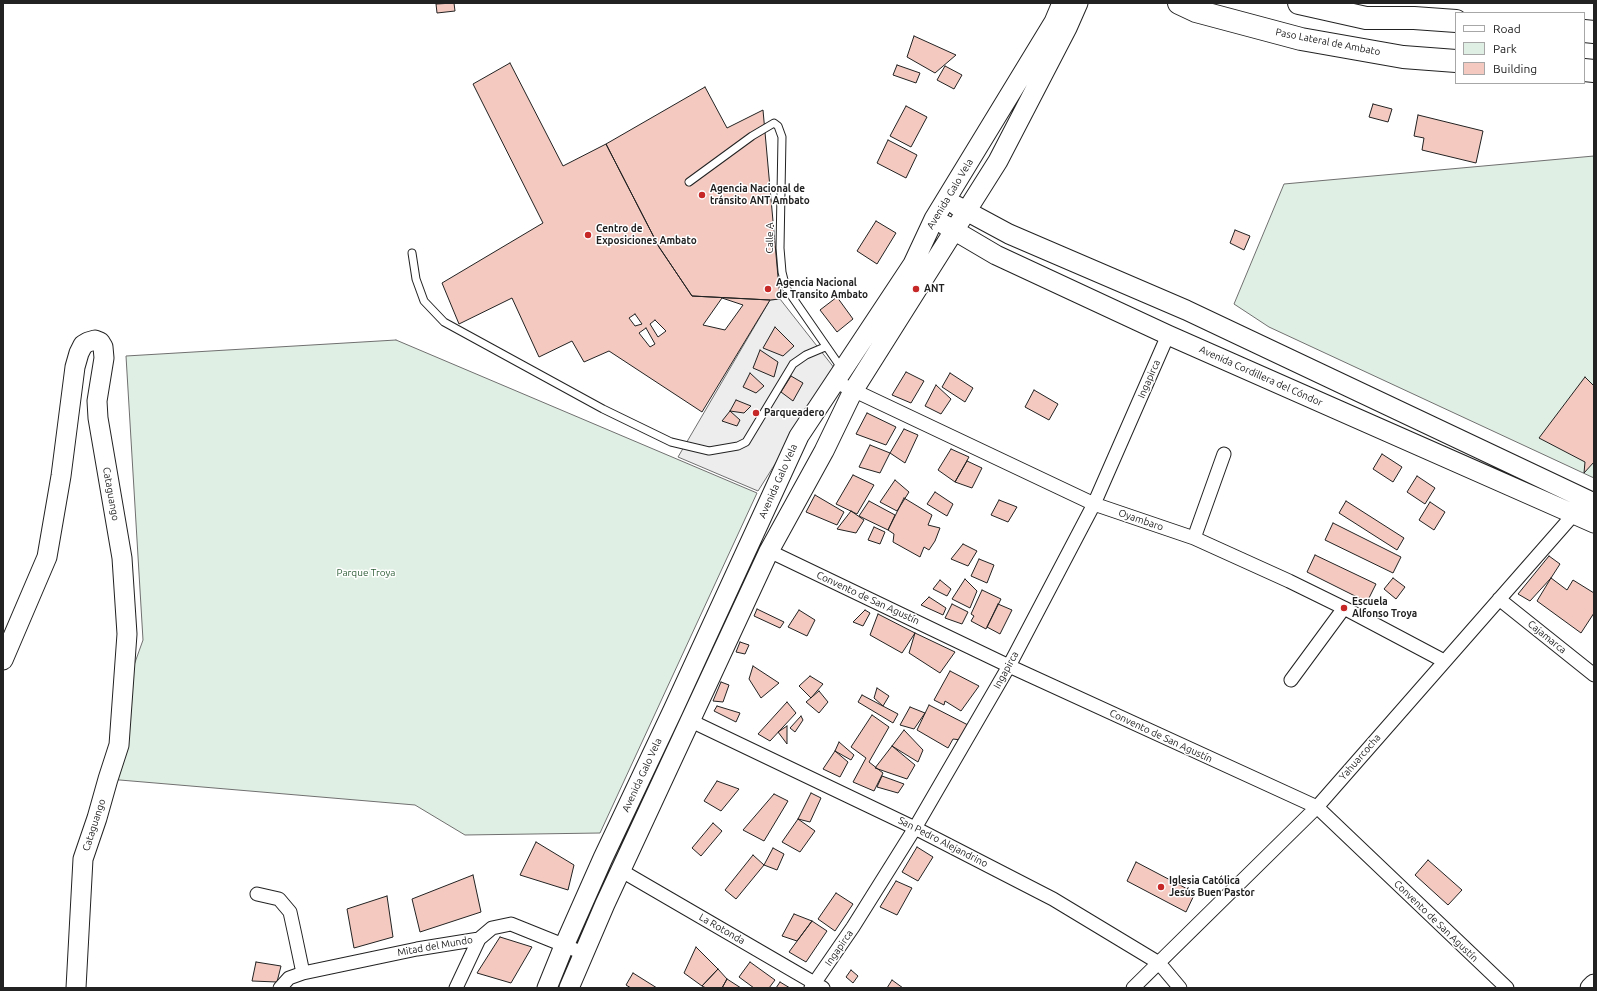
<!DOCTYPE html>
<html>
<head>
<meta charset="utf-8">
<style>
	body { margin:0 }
	#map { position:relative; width:1597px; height:991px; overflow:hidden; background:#fff; font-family:Ubuntu,sans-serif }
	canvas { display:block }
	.frame { position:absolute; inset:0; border:4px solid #222; pointer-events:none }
	.legend { position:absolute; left:1455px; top:12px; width:130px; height:72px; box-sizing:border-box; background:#fff; border:1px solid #a7a7a7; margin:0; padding:5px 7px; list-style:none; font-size:12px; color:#222 }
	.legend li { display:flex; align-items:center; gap:8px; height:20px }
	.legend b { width:20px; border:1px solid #a7a7a7 }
</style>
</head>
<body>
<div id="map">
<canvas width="1597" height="991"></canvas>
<div class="frame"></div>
<ul class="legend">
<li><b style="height:5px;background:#fff"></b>Road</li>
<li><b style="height:11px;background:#e0efe3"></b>Park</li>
<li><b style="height:11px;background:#f3c9c0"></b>Building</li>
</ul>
</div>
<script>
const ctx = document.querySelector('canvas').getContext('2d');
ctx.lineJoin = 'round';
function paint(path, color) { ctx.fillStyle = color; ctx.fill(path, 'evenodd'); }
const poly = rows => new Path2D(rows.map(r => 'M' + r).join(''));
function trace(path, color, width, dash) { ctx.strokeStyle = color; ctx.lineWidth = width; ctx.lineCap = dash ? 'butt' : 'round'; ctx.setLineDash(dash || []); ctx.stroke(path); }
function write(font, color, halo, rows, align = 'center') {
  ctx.font = font + ' Ubuntu,sans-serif'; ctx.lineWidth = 3; ctx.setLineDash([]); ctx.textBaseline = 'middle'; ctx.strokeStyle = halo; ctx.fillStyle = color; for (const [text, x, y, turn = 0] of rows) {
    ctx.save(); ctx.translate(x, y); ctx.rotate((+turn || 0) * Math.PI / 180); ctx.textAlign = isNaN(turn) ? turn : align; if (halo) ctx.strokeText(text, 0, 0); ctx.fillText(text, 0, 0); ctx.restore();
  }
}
const green = poly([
	[1594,156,1594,478,1269,327,1234,304,1284,184,1594,156],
	[396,340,757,493,600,833,465,835,415,805,108,779,123,696,143,640,126,356,396,340]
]);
const parking = poly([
	[780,299,835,369,758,491,678,457,770,300,780,299]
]);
const building = poly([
	[454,3,455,11,437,13,436,4,454,3],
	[914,36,956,55,935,73,907,57,914,36],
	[510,63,563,166,606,144,659,247,692,296,770,300,702,412,609,351,584,362,572,341,539,357,512,298,459,324,442,283,543,223,473,84,510,63],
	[897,65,920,73,916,83,893,75,897,65],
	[945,66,962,75,954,89,937,80,945,66],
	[705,87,727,128,763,110,780,299,770,300,692,296,659,247,606,144,705,87],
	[1373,104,1392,109,1388,122,1369,117,1373,104],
	[906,106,927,117,911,147,890,136,906,106],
	[1418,115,1483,131,1476,163,1422,150,1424,138,1414,136,1418,115],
	[888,140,917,155,906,178,877,163,888,140],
	[876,221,896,233,877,264,857,251,876,221],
	[1235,230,1250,236,1244,250,1230,243,1235,230],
	[837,297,853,319,837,332,820,310,837,297],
	[722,298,743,305,725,330,703,325,722,298],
	[635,314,642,324,635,326,629,318,635,314],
	[655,320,666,331,658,337,650,324,655,320],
	[775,327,794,346,783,356,763,348,775,327],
	[646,328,655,344,650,347,639,333,646,328],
	[760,350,778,362,774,377,753,368,760,350],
	[906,372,924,381,911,403,892,395,906,372],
	[750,373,764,386,756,393,743,387,750,373],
	[950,373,973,388,965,402,942,387,950,373],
	[791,376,803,383,793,401,781,392,791,376],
	[1585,377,1594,386,1594,462,1584,473,1585,462,1539,438,1585,377],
	[936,385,951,399,941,414,925,406,936,385],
	[1034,390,1058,404,1049,420,1025,407,1034,390],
	[736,400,751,406,744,413,730,411,736,400],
	[730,411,740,420,737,426,722,421,730,411],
	[867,413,896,427,886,445,856,434,867,413],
	[904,429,918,435,905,463,890,453,904,429],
	[870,445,890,453,880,473,859,467,870,445],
	[951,449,969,457,955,482,938,470,951,449],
	[1382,454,1402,467,1393,482,1373,469,1382,454],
	[967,461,982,468,972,488,955,482,967,461],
	[853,475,874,485,857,514,836,504,853,475],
	[1417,476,1435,488,1425,504,1407,492,1417,476],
	[895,480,909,492,897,511,880,502,895,480],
	[935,492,953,504,947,516,927,504,935,492],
	[815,495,844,512,837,525,806,512,815,495],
	[904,498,932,515,928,525,940,528,935,541,929,550,924,547,920,557,893,542,894,534,888,530,904,498],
	[999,500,1017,507,1008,522,991,515,999,500],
	[869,501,895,515,888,530,859,516,869,501],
	[1346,501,1404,538,1397,550,1339,513,1346,501],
	[1430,502,1445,512,1434,530,1419,520,1430,502],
	[851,511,864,520,856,533,837,529,851,511],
	[1333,523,1401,557,1393,573,1325,540,1333,523],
	[874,527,885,532,880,544,868,540,874,527],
	[963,544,977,551,968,566,951,559,963,544],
	[1315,555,1376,584,1367,602,1307,572,1315,555],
	[1549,556,1560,564,1551,578,1530,601,1518,594,1549,556],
	[979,559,994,565,987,583,971,576,979,559],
	[1393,578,1405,587,1396,599,1384,589,1393,578],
	[1551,578,1567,590,1573,580,1594,593,1594,613,1581,633,1537,601,1551,578],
	[965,579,977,591,970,608,952,599,965,579],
	[940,580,951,589,947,596,933,589,940,580],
	[982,590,1001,599,986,629,971,621,974,616,971,614,982,590],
	[929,597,946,608,943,615,921,605,929,597],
	[952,604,968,612,962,624,945,618,952,604],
	[998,604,1012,610,1000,634,987,627,998,604],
	[757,609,784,622,780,628,754,616,757,609],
	[799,610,815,620,807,636,788,627,799,610],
	[865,610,870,613,863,626,853,622,865,610],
	[878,614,915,633,902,653,870,635,878,614],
	[915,633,955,652,940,673,909,653,915,633],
	[740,642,749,645,745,654,736,652,740,642],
	[753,666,779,683,761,698,749,679,753,666],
	[950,671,979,686,961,711,945,701,944,705,934,700,950,671],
	[810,676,823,684,811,698,799,686,810,676],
	[721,682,729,685,723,702,713,701,721,682],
	[877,688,889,696,883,706,874,698,877,688],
	[819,691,828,702,819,713,806,702,819,691],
	[862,695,898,714,893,723,858,702,862,695],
	[787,702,796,713,770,741,758,734,787,702],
	[929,705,968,725,961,740,953,739,948,748,917,730,929,705],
	[717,706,740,713,736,722,714,711,717,706],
	[910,707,925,713,914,729,900,725,910,707],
	[872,715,889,727,869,762,883,773,874,791,853,782,866,758,851,747,872,715],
	[801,716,803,720,795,732,790,728,801,716],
	[787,726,787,744,778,732,787,726],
	[904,730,923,750,918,762,892,746,904,730],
	[839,742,854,755,851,760,835,751,839,742],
	[892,746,915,765,907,779,875,768,892,746],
	[835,751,848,762,840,777,823,769,835,751],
	[882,776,904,784,898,793,877,787,882,776],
	[717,781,739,789,721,811,704,801,717,781],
	[811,793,821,798,810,822,798,819,811,793],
	[774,794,788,801,764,841,743,830,774,794],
	[798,819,815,831,800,852,782,842,798,819],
	[713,823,722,831,701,856,692,848,713,823],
	[536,842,574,865,568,890,520,875,536,842],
	[917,847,933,857,918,881,902,872,917,847],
	[773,848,784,854,777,870,764,865,773,848],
	[753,855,764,865,736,899,725,890,753,855],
	[1428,860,1462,890,1448,905,1415,875,1428,860],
	[1136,862,1195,893,1186,912,1127,881,1136,862],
	[473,875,481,912,420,932,412,899,473,875],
	[896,881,912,888,897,915,880,907,896,881],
	[836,893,853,904,835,931,818,919,836,893],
	[387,896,393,937,354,948,347,909,387,896],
	[794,914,812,921,797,941,782,936,794,914],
	[812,921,827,931,806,962,789,952,812,921],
	[500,937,532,947,511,983,477,973,500,937],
	[696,947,718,969,702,986,684,973,696,947],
	[256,962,281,966,277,982,252,981,256,962],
	[750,962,775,980,769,988,754,988,739,977,750,962],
	[718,969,727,979,722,988,706,988,702,986,718,969],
	[851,970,858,976,853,983,846,977,851,970],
	[633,973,657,988,631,988,626,985,633,973],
	[727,979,741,988,722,988,727,979],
	[892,980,903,988,887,988,892,980],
	[780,982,790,988,776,988,780,982]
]);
const lane = poly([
	[689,182,752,136,774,123,778,126,782,137,780,248,782,272,786,288,842,369],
	[412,253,416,279,424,301,444,322,603,409,671,442,709,451,738,446,746,442,793,364,806,355,825,347]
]);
const street = poly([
	[836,382,1094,504,1194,538,1289,581,1344,608,1444,661],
	[1194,538,1224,454],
	[769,551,1009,666,1317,807,1507,988],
	[1499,599,1594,675],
	[1291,680,1344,608],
	[691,721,915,828,1053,899,1159,963,1180,988],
	[620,870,823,988],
	[257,894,279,899,290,912,295,935,303,973,289,978,280,988],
	[303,973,417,949,479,939,492,928,511,924,583,953],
	[456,988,479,939],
	[811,988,853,927,915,828,1009,666,1094,504,1168,335],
	[1133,988,1317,807,1574,514]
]);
const secondary = poly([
	[957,206,1009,234,1186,310,1594,503],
	[945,225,996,255,1168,335,1594,523],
	[3,660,47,557,61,476,75,367,79,353,83,345,88,342,95,340,100,342,103,347,104,358,97,401,98,418,122,558,127,634,119,745,108,779,97,818,83,859,76,988],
	[547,988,564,946,603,858,673,710,799,436,913,264,934,219,1054,22,1062,3],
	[569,988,605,904,769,551,824,451,853,391,998,161,1067,28,1078,3],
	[1590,988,1594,984]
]);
const highway = poly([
	[1179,3,1196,11,1301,39,1403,57,1456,61],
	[1299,3,1366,18,1414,18,1456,21],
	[1584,31,1594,32],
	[1584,70,1594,71]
]);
const markers = [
	[702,195,4,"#c62828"],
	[588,235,4,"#c62828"],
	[768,289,4,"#c62828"],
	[916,289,4,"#c62828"],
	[756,413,4,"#c62828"],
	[1344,608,4,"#c62828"],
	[1161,887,4,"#c62828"]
];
const streetNames = [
	["Paso Lateral de Ambato",1328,42,11],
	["Avenida Galo Vela",950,194,-59],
	["Calle A",770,238,-90],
	["Avenida Cordillera del Cóndor",1261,376,24],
	["Ingapirca",1149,379,-66],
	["Avenida Galo Vela",778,481,-66],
	["Cataguango",111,494,80],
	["Oyambaro",1141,520,19],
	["Convento de San Agustín",868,598,25],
	["Cajamarca",1547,637,39],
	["Ingapirca",1006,670,-61],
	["Convento de San Agustín",1161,736,25],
	["Yahuarcocha",1360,757,-49],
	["Avenida Galo Vela",642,775,-65],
	["Cataguango",94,825,-72],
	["San Pedro Alejandrino",943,842,27],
	["Convento de San Agustín",1436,921,44],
	["La Rotonda",722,929,30],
	["Mitad del Mundo",435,946,-10],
	["Ingapirca",839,948,-55]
];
const poiNames = [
	["Agencia Nacional de",710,189],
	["tránsito ANT Ambato",710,201],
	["Centro de",596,229],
	["Exposiciones Ambato",596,241],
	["Agencia Nacional",776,283],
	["de Transito Ambato",776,295],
	["ANT",924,289],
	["Parqueadero",764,413],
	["Escuela",1352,602],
	["Alfonso Troya",1352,614],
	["Iglesia Católica",1169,881],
	["Jesús Buen Pastor",1169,893]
];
const parkNames = [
	["Parque Troya",366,573]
];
paint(green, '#e0efe3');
trace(green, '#6f6f6f', 1);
paint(parking, '#ededed');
trace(parking, '#6f6f6f', 1);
paint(building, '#f3c9c0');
trace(building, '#222', 1);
trace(lane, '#222', 9);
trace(street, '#222', 15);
trace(secondary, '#222', 21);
trace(highway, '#222', 24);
trace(lane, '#fff', 7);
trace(street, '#fff', 13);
trace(secondary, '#fff', 19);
trace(highway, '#fff', 22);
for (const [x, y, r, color] of markers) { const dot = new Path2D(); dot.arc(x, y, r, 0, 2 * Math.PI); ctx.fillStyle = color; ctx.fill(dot); trace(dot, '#fff', 1.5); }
write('10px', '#222', '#fff', streetNames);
write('bold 10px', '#222', '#fff', poiNames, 'left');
write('10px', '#2f5e38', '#fff', parkNames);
</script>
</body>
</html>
